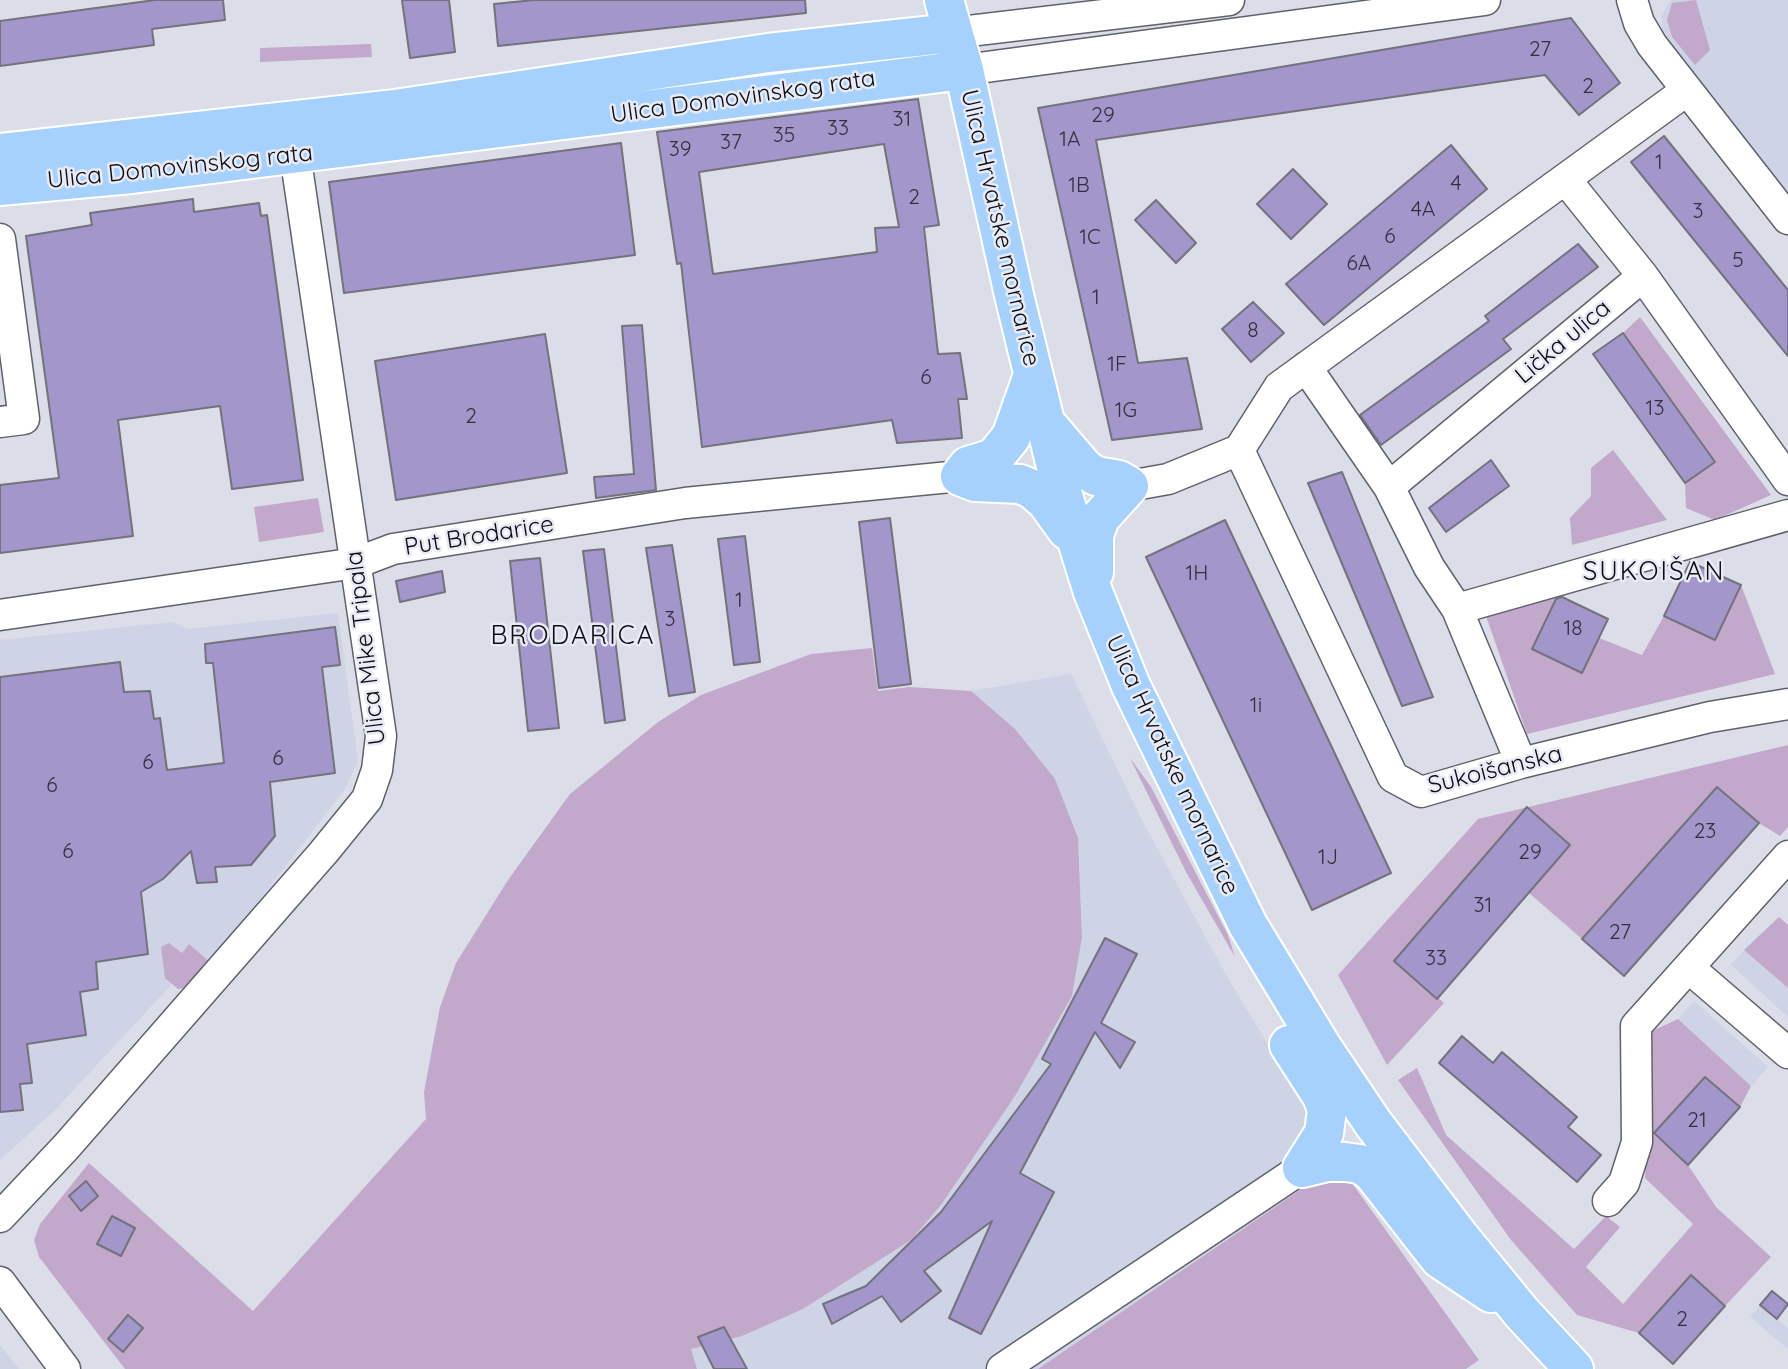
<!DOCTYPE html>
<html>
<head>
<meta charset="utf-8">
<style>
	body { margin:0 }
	canvas { display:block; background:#dbdee9 }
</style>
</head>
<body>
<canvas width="1788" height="1369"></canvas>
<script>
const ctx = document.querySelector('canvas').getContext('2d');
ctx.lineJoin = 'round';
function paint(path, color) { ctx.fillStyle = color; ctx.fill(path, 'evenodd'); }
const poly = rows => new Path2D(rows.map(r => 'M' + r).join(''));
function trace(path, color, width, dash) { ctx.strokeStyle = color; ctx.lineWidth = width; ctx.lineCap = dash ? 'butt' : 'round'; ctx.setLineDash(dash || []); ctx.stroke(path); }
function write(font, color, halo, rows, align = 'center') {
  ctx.font = font + ' Quicksand,sans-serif'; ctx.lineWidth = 5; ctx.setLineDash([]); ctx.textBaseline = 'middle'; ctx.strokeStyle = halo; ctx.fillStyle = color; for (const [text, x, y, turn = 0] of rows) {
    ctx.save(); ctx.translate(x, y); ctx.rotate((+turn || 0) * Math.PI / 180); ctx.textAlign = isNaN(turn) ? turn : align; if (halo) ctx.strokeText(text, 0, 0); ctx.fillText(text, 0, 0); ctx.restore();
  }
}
const built = poly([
	[1671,0,1788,0,1788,201,1683,68,1662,30,1662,14],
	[338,613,358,761,345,789,211,963,165,977,172,984,55,1110,0,1160,0,640,172,622,188,629],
	[1071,674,1141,818,1226,975,1349,1179,1322,1175,1038,1369,697,1369,690,1349,742,1336,803,1309,911,1240,941,1205,1015,1096,1072,996,1082,937,1078,838,1015,729,971,691],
	[1744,950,1788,988,1788,1017,1731,965],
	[1694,1001,1768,1067,1751,1086,1678,1019],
	[1760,1305,1788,1328,1788,1349,1750,1317],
	[0,1345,19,1369,0,1369]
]);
const green = poly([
	[1696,0,1710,50,1695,65,1672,37,1667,20,1672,3],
	[371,44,372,57,260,62,260,48],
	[1640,317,1771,495,1715,520,1686,508,1685,483,1715,462,1623,333],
	[1613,450,1667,520,1572,545,1570,518,1591,496,1591,468],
	[318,498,324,532,259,542,254,507],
	[1741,585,1775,674,1527,734,1486,616,1558,595,1532,649,1582,673,1599,638,1642,655,1664,616],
	[872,648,878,691,909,687,971,691,1015,729,1055,779,1078,838,1082,937,1072,996,1015,1096,941,1205,911,1240,803,1309,742,1336,691,1349,697,1369,125,1369,39,1257,34,1240,40,1224,89,1163,253,1311,426,1119,424,1092,440,1007,456,963,508,880,570,794,658,722,701,695,811,654],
	[1788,745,1788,827,1780,836,1759,823,1716,787,1582,939,1529,893,1570,845,1526,808,1394,960,1444,1003,1387,1065,1338,975,1478,819],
	[1130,758,1151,787,1228,935,1235,957,1186,872],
	[1779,917,1788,925,1788,988,1744,950],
	[169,943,182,953,189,944,211,963,190,987,178,989,165,978,161,947],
	[1678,1019,1751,1086,1740,1107,1705,1077,1654,1135,1688,1165,1716,1207,1771,1257,1725,1306,1690,1275,1639,1333,1577,1315,1511,1240,1398,1080,1417,1068,1446,1135,1574,1249,1606,1216,1620,1227,1586,1267,1623,1304,1693,1224,1645,1178,1650,1032],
	[1322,1175,1349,1179,1479,1360,1466,1369,1038,1369]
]);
const building = poly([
	[155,0,223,0,225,20,152,29,154,45,0,66,0,21,155,0],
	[402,0,449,0,455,52,410,58,402,0],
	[534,0,805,0,806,13,498,46,494,4,534,0],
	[1571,18,1620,83,1579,115,1545,75,1096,140,1138,363,1187,358,1202,429,1112,440,1038,108,1571,18],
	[918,99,939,225,924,227,938,354,960,353,967,399,958,399,962,438,897,443,892,420,702,447,681,263,677,264,657,132,918,99],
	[884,144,899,227,875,228,877,252,713,274,699,172,884,144],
	[1664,136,1788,290,1788,356,1631,162,1664,136],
	[621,143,635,255,344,293,329,182,621,143],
	[1451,145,1487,189,1324,325,1286,284,1451,145],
	[1293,169,1327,204,1291,239,1257,204,1293,169],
	[193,199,194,212,259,203,261,216,267,215,303,480,232,489,220,406,118,420,133,536,0,553,0,485,59,478,26,236,92,225,90,213,193,199],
	[1156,200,1196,243,1176,263,1135,220,1156,200],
	[1578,244,1598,267,1503,339,1511,349,1381,445,1360,415,1489,321,1485,316,1578,244],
	[1253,302,1284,333,1251,362,1222,329,1253,302],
	[642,325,656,490,596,498,594,477,634,474,622,326,642,325],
	[1623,333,1715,462,1685,483,1593,354,1623,333],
	[545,334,567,473,396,500,375,361,545,334],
	[1491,460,1509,486,1446,532,1429,508,1491,460],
	[1342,472,1433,697,1402,706,1308,483,1342,472],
	[890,518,911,684,879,688,859,522,890,518],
	[1225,520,1391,873,1312,910,1146,557,1225,520],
	[745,536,760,662,734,665,718,539,745,536],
	[672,545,695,692,669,696,646,548,672,545],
	[604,549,625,720,605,723,583,551,604,549],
	[540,558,559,728,528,731,510,561,540,558],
	[1690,562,1741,585,1715,640,1664,616,1690,562],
	[442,571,445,592,400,602,396,581,442,571],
	[1562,597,1608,619,1582,673,1532,649,1556,599,1562,597],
	[335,627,340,665,322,667,335,773,270,782,275,836,251,865,215,867,217,882,197,883,191,851,163,879,141,892,148,954,96,962,98,989,80,992,86,1035,27,1044,32,1083,20,1084,23,1110,0,1112,0,677,120,662,124,692,150,691,154,719,160,718,167,770,224,763,213,663,206,663,205,644,335,627],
	[1717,787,1759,823,1624,976,1582,939,1717,787],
	[1527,807,1570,845,1437,999,1394,961,1527,807],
	[1105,938,1137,954,1101,1023,1135,1042,1120,1068,1095,1032,1020,1173,1054,1192,981,1334,949,1318,992,1221,924,1271,941,1291,901,1322,882,1296,832,1324,823,1304,866,1286,941,1212,1051,1064,1042,1059,1105,938],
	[1462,1036,1493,1063,1502,1052,1577,1117,1568,1127,1601,1155,1577,1182,1439,1063,1462,1036],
	[1705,1077,1740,1107,1688,1165,1654,1133,1705,1077],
	[86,1181,98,1196,81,1211,69,1196,86,1181],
	[112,1216,135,1228,121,1256,97,1244,112,1216],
	[1691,1275,1725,1306,1673,1364,1639,1333,1691,1275],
	[1772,1291,1788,1304,1777,1319,1760,1305,1772,1291],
	[128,1315,143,1328,123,1352,108,1339,128,1315],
	[724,1327,747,1369,714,1369,698,1337,724,1327]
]);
const minor = poly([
	[1632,0,1639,23,1652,45,1788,219],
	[952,33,1229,0],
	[964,70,1485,0],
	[1566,180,1643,276,1788,480],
	[0,239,24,419,0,422],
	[1306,367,1389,487,1429,567,1457,609,1521,763],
	[1239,450,1393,777,1421,792,1521,763,1710,717,1788,704],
	[1129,486,1168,479,1239,450,1279,387,1686,91],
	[1389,487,1643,276],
	[1457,609,1788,515],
	[0,615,356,563,393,549,685,503,960,476],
	[1689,968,1788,1053],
	[1608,1201,1624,1183,1637,1142,1636,1026,1788,856],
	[0,1217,66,1147,323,853,367,799,377,770,381,736,295,154],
	[0,1282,65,1369],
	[1002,1369,1302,1168]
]);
const major = poly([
	[944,0,964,70,1014,295,1064,499,1093,592,1131,686,1248,925,1322,1047,1373,1123,1459,1236,1522,1313,1574,1369],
	[0,153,395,109,768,53,952,33],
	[0,186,132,174,964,70],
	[1033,375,1011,437,994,458,968,466,960,476,975,482,1020,484,1032,489,1046,501,1067,530],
	[1050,428,1085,469,1096,476,1119,480,1129,486,1100,518,1094,535,1094,572],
	[1289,1045,1322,1096,1327,1110,1324,1133,1302,1168],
	[1302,1168,1327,1162,1345,1162,1360,1164,1372,1172,1440,1259,1491,1293]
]);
const numberNames = [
	["27",1540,50],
	["2",1588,87],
	["29",1103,116],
	["31",902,120],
	["33",838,129],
	["35",784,136],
	["1A",1070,140],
	["37",731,143],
	["39",680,150],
	["1",1659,163],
	["4",1456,184],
	["1B",1079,186],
	["2",914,198],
	["4A",1423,210],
	["3",1698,212],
	["6",1390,237],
	["1C",1090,238],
	["5",1738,261],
	["6A",1359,264],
	["1",1096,298],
	["8",1253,331],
	["1F",1117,365],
	["6",926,378],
	["13",1655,409],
	["1G",1126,411],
	["2",471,417],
	["1H",1197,574],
	["1",739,601],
	["3",670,620],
	["18",1573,629],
	["1i",1256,706],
	["6",278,759],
	["6",148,763],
	["6",52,786],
	["23",1705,832],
	["6",68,852],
	["29",1530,853],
	["1J",1328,858],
	["31",1483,906],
	["27",1620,933],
	["33",1436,959],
	["21",1697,1121],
	["2",1682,1320]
];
const streetNames = [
	["Ulica Domovinskog rata",743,97,-8],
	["Ulica Domovinskog rata",180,167,-6],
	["Ulica Hrvatske mornarice",1000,228,77],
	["Lička ulica",1563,342,-40],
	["Put Brodarice",479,536,-9],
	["Ulica Mike Tripala",366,648,-97],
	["Ulica Hrvatske mornarice",1172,765,65],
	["Sukoišanska",1495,770,-14]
];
const neighbourhoodNames = [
	["SUKOIŠAN",1654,572],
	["BRODARICA",573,636]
];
paint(built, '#ced3e5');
paint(green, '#c2a8ca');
paint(building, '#a396ca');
trace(building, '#74727c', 2);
trace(minor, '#5f626b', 33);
trace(major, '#fff', 42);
trace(minor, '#fff', 30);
trace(major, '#a6d1fc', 38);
write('21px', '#322f3f', null, numberNames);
write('24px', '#0c0d11', '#e8ebf6', streetNames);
ctx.letterSpacing = '2px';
write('26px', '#0c0d11', '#e8ebf6', neighbourhoodNames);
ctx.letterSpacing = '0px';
</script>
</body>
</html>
